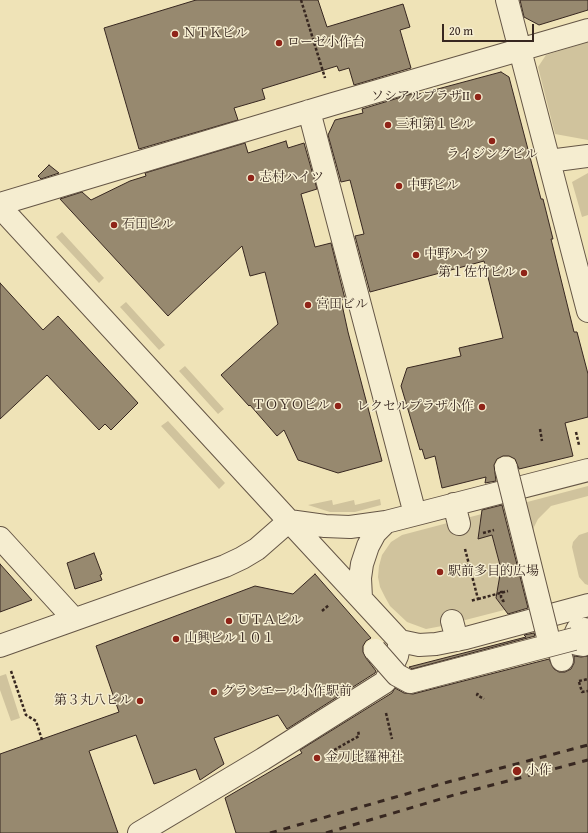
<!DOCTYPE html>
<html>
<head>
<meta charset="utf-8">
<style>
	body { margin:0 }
	#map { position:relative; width:588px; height:833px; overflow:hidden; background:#efe3b7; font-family:"Gentium Book Plus",serif }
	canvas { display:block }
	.scale { position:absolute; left:442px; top:24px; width:92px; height:18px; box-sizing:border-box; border:2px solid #372720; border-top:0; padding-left:5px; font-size:12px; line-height:14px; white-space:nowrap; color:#372720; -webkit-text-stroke:3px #f5edd0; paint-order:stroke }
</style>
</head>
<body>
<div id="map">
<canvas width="588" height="833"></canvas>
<div class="scale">20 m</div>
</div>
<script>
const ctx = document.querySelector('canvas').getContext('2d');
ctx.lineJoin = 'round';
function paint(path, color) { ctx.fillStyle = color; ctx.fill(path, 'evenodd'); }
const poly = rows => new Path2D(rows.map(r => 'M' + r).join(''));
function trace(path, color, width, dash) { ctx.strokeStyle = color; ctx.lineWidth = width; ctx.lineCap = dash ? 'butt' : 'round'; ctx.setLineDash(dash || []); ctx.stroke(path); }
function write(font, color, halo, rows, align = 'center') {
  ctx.font = font + ' "Gentium Book Plus","Noto Serif JP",serif'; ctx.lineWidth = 3; ctx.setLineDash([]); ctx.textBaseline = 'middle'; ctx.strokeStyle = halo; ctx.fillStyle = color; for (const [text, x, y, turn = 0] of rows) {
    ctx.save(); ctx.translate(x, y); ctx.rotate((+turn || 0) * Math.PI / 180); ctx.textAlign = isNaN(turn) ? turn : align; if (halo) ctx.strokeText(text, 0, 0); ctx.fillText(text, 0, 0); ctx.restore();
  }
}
const green = poly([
	[588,42,588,140,555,134,538,67,546,55],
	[588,173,588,215,582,217,572,182],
	[62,232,104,278,99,283,56,237],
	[126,302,165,345,159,350,120,307],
	[185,366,224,409,218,414,179,371],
	[168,421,225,483,219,489,161,426],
	[588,486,588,496,551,506,538,519,534,527,532,537,547,599,442,626,426,629,407,622,390,606,385,597,380,587,378,577,379,566,382,555,391,542,402,535],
	[518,511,540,595,501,605,496,598,497,589,505,587,492,535,485,537,479,529,480,521],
	[380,499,381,505,355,512,330,512,308,505,332,500,333,505,354,500,355,505],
	[588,532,588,585,585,584,579,577,572,547,573,542,579,535],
	[6,674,20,718,11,721,0,690,0,676]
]);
const building = poly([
	[196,0,318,0,327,27,403,4,410,27,400,30,411,68,354,85,349,68,339,71,337,66,262,89,265,99,234,108,238,120,139,149,104,28,196,0],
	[520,0,588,0,588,10,539,25,524,17,520,0],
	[501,72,509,77,541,199,543,199,553,239,551,239,574,332,577,332,588,374,588,417,565,423,573,456,519,469,515,459,509,456,503,456,497,459,494,465,496,481,485,483,486,477,442,488,435,456,425,459,422,449,420,450,401,386,407,368,461,356,459,348,503,338,484,261,370,292,355,236,364,234,350,180,341,182,328,135,335,120,363,113,362,109,418,92,419,94,501,72],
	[286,141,288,148,304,143,317,189,301,194,315,247,331,243,345,299,341,300,348,332,382,461,338,473,298,460,284,430,277,436,250,405,249,406,221,375,278,324,265,272,250,276,242,246,168,316,60,199,82,192,91,200,130,181,146,176,145,173,245,143,248,153,286,141],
	[49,165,59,173,41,179,38,176,49,165],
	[0,283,43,330,58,316,138,403,111,430,105,424,99,430,47,375,0,419,0,283],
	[502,505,528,608,508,614,496,598,501,569,492,535,478,539,482,510,502,505],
	[94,553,102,574,100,575,102,580,75,589,67,563,94,553],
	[0,564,32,600,0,612,0,564],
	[315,574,371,638,366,641,363,646,363,652,366,658,376,671,375,673,287,729,278,715,214,738,224,764,200,780,196,769,154,784,136,735,89,751,118,833,0,833,0,754,119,712,96,646,255,586,293,594,315,574],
	[534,633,535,636,412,669,409,667,526,637,524,635,534,633],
	[574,656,581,657,588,656,588,833,236,833,225,798,302,753,300,750,392,693,395,688,404,693,413,694,549,659,554,669,559,672,565,672,571,669,574,663,574,656]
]);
const path = poly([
	[301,0,325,78],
	[540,429,542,441],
	[576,432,579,445],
	[483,533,494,530],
	[465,549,478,599,470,601],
	[478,599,508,591],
	[322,611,329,605],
	[11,671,26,715,36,721,42,740],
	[579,681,588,679],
	[579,682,582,692,588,691],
	[478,693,477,695,484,699],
	[386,713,392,739],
	[334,750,359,736,358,730]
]);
const minor = poly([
	[507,0,588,311],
	[309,111,415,514],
	[549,161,588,156],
	[0,204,333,104,588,30],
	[0,207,289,521,257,549,242,558,225,566,0,646],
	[588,470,386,522,350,527,325,526,289,521,400,641,419,645,436,644,466,638,588,605],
	[454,504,459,524],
	[0,538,74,619],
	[361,598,360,578,362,564,368,546,375,533,386,522],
	[452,621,457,640],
	[588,631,585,629,577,630,574,637,577,644,583,645,588,642],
	[557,643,562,660],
	[139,833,263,759,385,682,397,656,400,641]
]);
const rail = poly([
	[270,833,448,782,588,745],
	[326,833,454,795,588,760]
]);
const pathBridge = poly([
	[503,592,501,592,501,597,503,601,506,600]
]);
const minorBridge = poly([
	[506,468,550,645],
	[375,650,397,675,410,682,574,639]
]);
const markers = [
	[175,34,4,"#8f2418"],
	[279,43,4,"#8f2418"],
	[478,97,4,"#8f2418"],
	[388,125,4,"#8f2418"],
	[492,141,4,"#8f2418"],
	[251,178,4,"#8f2418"],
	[399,186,4,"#8f2418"],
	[114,225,4,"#8f2418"],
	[416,255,4,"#8f2418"],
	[524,273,4,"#8f2418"],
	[308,305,4,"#8f2418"],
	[338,406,4,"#8f2418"],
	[482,407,4,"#8f2418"],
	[440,572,4,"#8f2418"],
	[229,621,4,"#8f2418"],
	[176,639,4,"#8f2418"],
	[214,692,4,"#8f2418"],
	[140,701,4,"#8f2418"],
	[317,758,4,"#8f2418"],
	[517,771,5,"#8f2418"]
];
const poiNames = [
	["ＮＴＫビル",183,34],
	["ローゼ小作台",287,43],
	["ソシアルプラザⅡ",470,97,"right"],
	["三和第１ビル",396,125],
	["ライジングビル",492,155,"center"],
	["志村ハイツ",259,178],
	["中野ビル",407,186],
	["石田ビル",122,225],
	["中野ハイツ",424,255],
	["第１佐竹ビル",516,273,"right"],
	["宮田ビル",316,305],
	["ＴＯＹＯビル",330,406,"right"],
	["レクセルプラザ小作",474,407,"right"],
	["駅前多目的広場",448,572],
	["ＵＴＡビル",237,621],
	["山興ビル１０１",184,639],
	["グランエール小作駅前",222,692],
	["第３丸八ビル",132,701,"right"],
	["金刀比羅神社",325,758],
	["小作",526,771]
];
paint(green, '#d0c39d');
paint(building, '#97896f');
trace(building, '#372720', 1);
trace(minor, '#655646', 24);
trace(path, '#372720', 2.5, [3, 2]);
trace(minor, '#f5edd0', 22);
trace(rail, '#372720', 3, [7, 7]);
trace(minorBridge, '#655646', 24, []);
trace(pathBridge, '#372720', 2.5, [3, 2]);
trace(minorBridge, '#f5edd0', 22);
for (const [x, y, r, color] of markers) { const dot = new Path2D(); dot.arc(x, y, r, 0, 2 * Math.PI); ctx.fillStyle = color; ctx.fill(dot); trace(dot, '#f5edd0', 1.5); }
write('13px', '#372720', '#f5edd0', poiNames, 'left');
</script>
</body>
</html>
